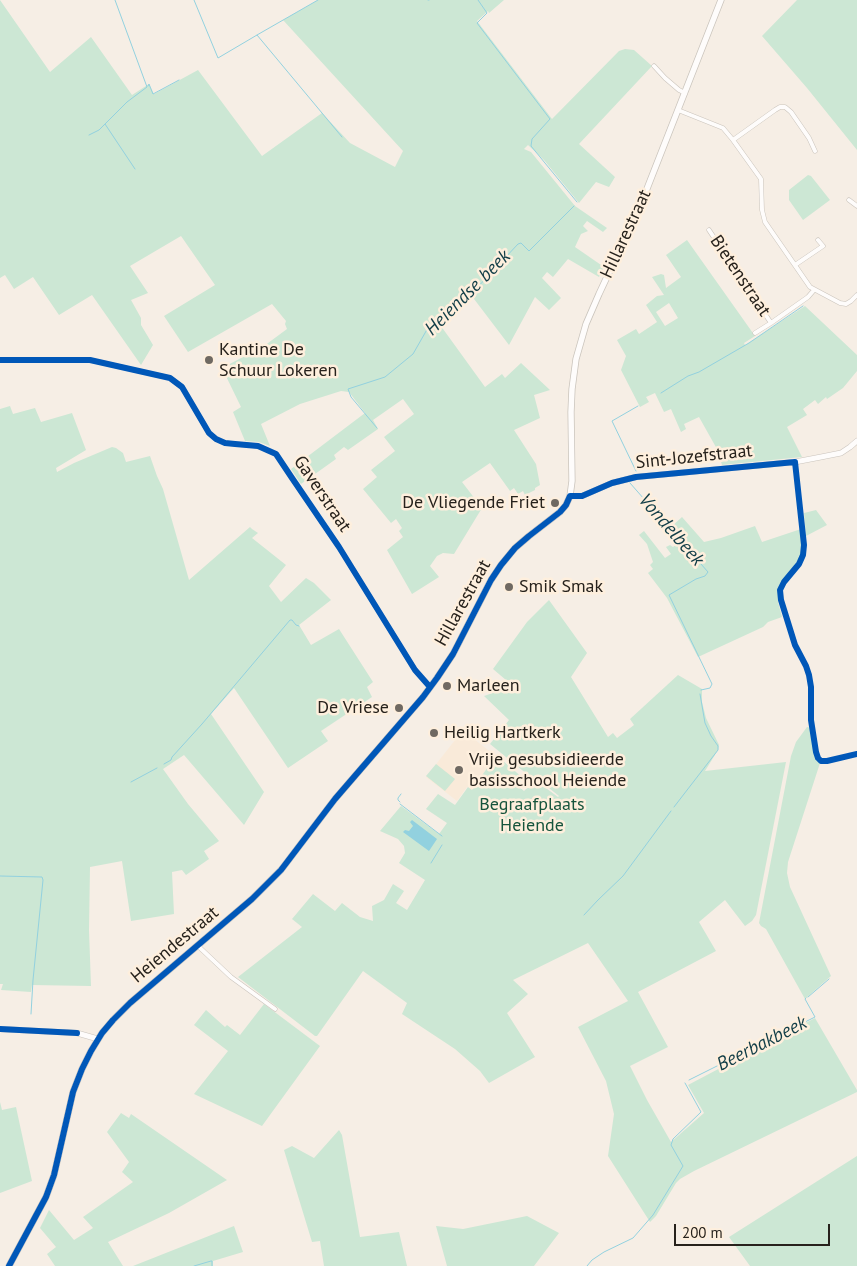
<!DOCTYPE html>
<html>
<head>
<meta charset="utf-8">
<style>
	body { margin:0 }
	#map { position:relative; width:857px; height:1266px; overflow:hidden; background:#f6eee5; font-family:"PT Sans",sans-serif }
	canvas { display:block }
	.scale { position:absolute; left:674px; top:1224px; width:156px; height:22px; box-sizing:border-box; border:2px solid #27221c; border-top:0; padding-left:6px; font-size:15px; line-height:18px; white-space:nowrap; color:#27221c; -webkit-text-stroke:4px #feefdd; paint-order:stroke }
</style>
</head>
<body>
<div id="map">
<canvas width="857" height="1266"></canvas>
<div class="scale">200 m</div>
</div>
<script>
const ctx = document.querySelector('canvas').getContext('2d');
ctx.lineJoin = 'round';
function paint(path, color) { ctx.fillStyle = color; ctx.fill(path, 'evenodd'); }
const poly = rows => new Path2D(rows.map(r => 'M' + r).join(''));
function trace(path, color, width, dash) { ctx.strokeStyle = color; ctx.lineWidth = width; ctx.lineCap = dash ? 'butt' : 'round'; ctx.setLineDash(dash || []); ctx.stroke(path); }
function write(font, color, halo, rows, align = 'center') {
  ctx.font = font + ' "PT Sans",sans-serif'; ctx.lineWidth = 5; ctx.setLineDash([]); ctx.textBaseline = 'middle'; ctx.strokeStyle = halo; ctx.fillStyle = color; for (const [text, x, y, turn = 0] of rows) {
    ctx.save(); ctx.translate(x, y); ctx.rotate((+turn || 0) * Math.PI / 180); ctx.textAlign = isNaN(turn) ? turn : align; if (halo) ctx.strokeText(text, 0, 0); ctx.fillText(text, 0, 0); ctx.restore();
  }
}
const built = poly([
	[460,728,488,750,496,755,472,790,467,787,457,801,426,777,459,735,456,732]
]);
const green = poly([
	[0,0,50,72,91,37,132,95,149,84,154,94,198,70,262,156,322,113,350,143,395,167,403,151,283,20,318,0,504,0,489,13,488,11,477,21,552,119,619,51,625,49,634,50,652,66,579,144,615,177,609,187,596,182,579,203,544,160,528,145,524,149,531,152,575,206,607,228,603,232,587,221,583,226,588,231,581,234,575,247,604,267,599,277,568,259,553,277,547,272,542,278,561,298,549,310,535,297,509,345,471,295,438,322,485,387,502,374,505,378,521,363,550,390,534,395,540,418,514,430,536,464,540,485,535,488,535,490,525,495,523,491,518,494,514,488,510,491,490,463,462,482,482,508,454,554,443,553,437,556,430,566,439,577,412,594,387,550,403,537,399,531,402,528,396,519,391,523,363,489,377,477,371,470,395,451,384,437,414,414,403,399,373,420,378,429,348,450,344,447,334,455,336,459,301,484,291,469,365,413,349,392,341,391,300,404,261,424,270,446,259,442,245,441,233,412,241,407,222,368,264,346,287,329,285,324,286,321,272,304,188,352,164,316,215,285,181,236,130,266,148,293,131,300,141,318,141,325,153,345,141,365,92,295,59,315,33,277,14,289,5,275,0,278],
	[797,0,857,0,857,150,807,88,762,36],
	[808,175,811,176,830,200,803,220,789,200,789,190],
	[687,240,755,336,744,343,745,345,805,306,857,355,857,371,843,388,827,399,826,397,818,404,815,400,803,409,807,415,787,427,802,457,722,465,717,449,699,417,684,424,686,429,681,432,671,409,664,412,655,393,646,397,649,402,640,407,621,370,626,356,617,340,636,329,639,334,657,322,646,305,657,296,664,295,652,277,661,274,664,275,666,288,681,277,666,255],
	[669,303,678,318,665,326,656,312],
	[10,406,13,414,35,408,41,422,72,413,86,450,56,468,57,472,74,463,112,447,116,448,123,453,126,462,150,456,157,476,163,489,189,580,250,527,252,529,258,533,252,538,286,565,269,586,281,602,306,578,314,583,331,600,299,625,311,645,339,629,373,682,367,687,372,697,321,731,328,741,288,768,234,688,211,714,264,792,244,825,184,755,163,769,188,804,219,841,204,851,209,859,186,875,182,870,172,872,174,914,131,921,122,861,90,867,89,930,91,986,32,985,31,992,1,990,3,984,0,984,0,409],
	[816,510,827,525,806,536,804,513],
	[682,517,704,542,721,538,755,526,762,542,801,529,802,546,801,554,797,562,780,584,778,592,778,602,782,617,768,622,763,627,698,657,667,598,648,573,653,569,650,565,653,562,647,544,639,535,644,531,665,558,671,554,666,547,670,545,673,547,680,541,670,528],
	[549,600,587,653,571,677,608,737,613,733,617,738,634,725,630,719,678,675,702,689,702,702,706,718,719,745,718,750,705,771,786,762,756,915,752,921,745,926,725,900,699,922,716,951,638,992,668,1047,630,1066,647,1100,671,1142,704,1113,688,1085,815,1018,857,1090,857,1092,694,1171,680,1179,676,1183,656,1216,650,1222,608,1156,614,1114,606,1081,578,1027,628,1001,588,943,513,980,528,994,507,1013,535,1057,489,1083,480,1071,455,1049,402,1014,407,1003,363,971,317,1036,315,1036,238,977,302,927,292,919,313,894,335,911,342,903,360,917,373,921,372,906,384,900,393,884,404,891,396,903,407,910,425,880,399,863,405,853,404,846,398,839,380,831,401,806,439,834,447,823,426,809,438,794,455,805,468,787,472,790,496,755,523,778,517,785,524,791,535,780,558,797,559,796,535,777,533,779,490,744,509,720,484,696,513,686,493,669,527,622],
	[807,727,811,728,814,754,816,759,820,763,788,862,787,873,790,887,831,976,805,999,766,929,761,926,759,923,791,756,796,742],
	[436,764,455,779,445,791,426,776],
	[264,1004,320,1046,262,1126,194,1094,228,1051,194,1025,206,1010,225,1027,227,1025,240,1035],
	[0,1102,2,1110,16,1107,32,1181,0,1193],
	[121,1113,129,1118,131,1114,227,1180,169,1213,108,1242,123,1266,55,1266,47,1254,56,1247,40,1228,49,1210,74,1240,93,1228,83,1217,133,1182,122,1172,129,1162,107,1132],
	[339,1130,342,1135,360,1237,399,1232,407,1266,324,1266,320,1241,312,1242,284,1150,292,1146,314,1158],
	[857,1156,857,1266,750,1266,729,1237],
	[527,1216,559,1233,534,1266,447,1266,436,1226,463,1229],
	[234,1226,243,1252,213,1261,213,1266,133,1266]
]);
const water = poly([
	[412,820,437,839,429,851,403,832,405,830,409,831,413,826,410,822]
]);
const stream = poly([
	[115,0,147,87,127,102,105,124,135,169],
	[194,0,218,58,257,35,342,137],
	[428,0,429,0],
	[478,0,487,13,477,23,550,119,532,139,531,146,577,202],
	[257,35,318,0],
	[148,86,149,84,153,94,179,80],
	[89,135,99,130,105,124],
	[661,393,688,376,699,372,749,343,803,306],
	[377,428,351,397,348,389,385,377,413,354,429,326,474,291,518,244,521,243,529,251,574,206],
	[636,471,612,421,638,406],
	[630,483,708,572,705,576,696,579,669,595,712,684,710,688,701,690],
	[164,764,171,760,172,757,202,724,290,620,292,620,296,625,299,626],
	[131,782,157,768],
	[400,802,398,800,398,798,401,794],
	[400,804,442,836],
	[674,807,718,750,718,746,711,736,705,723,700,694],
	[431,863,442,845],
	[0,876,42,877,43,880,33,980,31,1014],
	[584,915,598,900,623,876,671,811],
	[808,997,829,979],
	[689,1080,815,1017,805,999,806,998],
	[194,1266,211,1261,212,1261,212,1266],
	[587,1266,592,1260,604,1252,633,1238,653,1215,683,1166,671,1145,673,1139,701,1112,685,1083]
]);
const minor = poly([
	[654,66,665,78,679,90,685,93],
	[678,110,723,128,733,140,761,179,762,210,765,222,810,287,840,303,846,304,851,301,857,295],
	[733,140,775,110,780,107,785,107,791,112,809,138,815,151],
	[849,200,857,206],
	[709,230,771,323,808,297,814,290],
	[795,265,823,246,818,240],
	[755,333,771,323],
	[0,360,90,360,170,378,182,387,209,433,216,439,225,443,235,444,258,446,276,454,292,478,339,547,415,670,430,687],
	[198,946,231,977,275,1009]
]);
const tertiary = poly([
	[570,496,582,496,612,483,636,477,795,462,821,457,841,453,850,447,857,441],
	[0,1029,77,1033,98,1039]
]);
const secondary = poly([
	[9,1266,46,1197,54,1175,73,1092,82,1069,91,1051,102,1033,113,1020,130,1003,252,899,281,870,335,799,423,697,437,678,453,654,491,580,501,565,515,548,529,536,560,512,566,505,570,496,572,481,571,412,572,389,576,359,586,324,599,294,641,204,721,0]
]);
const cycleway = poly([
	[0,360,90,360,170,378,182,387,209,433,216,439,225,443,235,444,258,446,276,454,292,478,339,547,415,670,430,687],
	[0,1029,77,1033],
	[9,1266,46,1197,54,1175,73,1092,82,1069,91,1051,102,1033,113,1020,130,1003,252,899,281,870,335,799,423,697,437,678,453,654,491,580,501,565,515,548,529,536,560,512,566,505,570,496,582,496,612,483,636,477,795,462,804,545,803,555,799,564,784,582,780,590,781,600,795,645,806,666,809,675,811,687,811,720,816,752,818,758,821,761,827,761,857,754]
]);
const markers = [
	[209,360,5,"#6f6962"],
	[555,503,5,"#6f6962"],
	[509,587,5,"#6f6962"],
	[447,686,5,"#6f6962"],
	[399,708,5,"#6f6962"],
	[434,733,5,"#6f6962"],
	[459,770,5,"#6f6962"]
];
const streetNames = [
	["Hillarestraat",626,234,-65],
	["Bietenstraat",740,276,56],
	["Sint-Jozefstraat",694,457,-6],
	["Gaverstraat",322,494,56],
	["Hillarestraat",463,603,-61],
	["Heiendestraat",175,945,-40]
];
const poiNames = [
	["Kantine De",219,350],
	["Schuur Lokeren",219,371],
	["De Vliegende Friet",545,503,"right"],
	["Smik Smak",519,587],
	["Marleen",457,686],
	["De Vriese",389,708,"right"],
	["Heilig Hartkerk",444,733],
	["Vrije gesubsidieerde",469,760],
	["basisschool Heiende",469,781]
];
const parkNames = [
	["Begraafplaats",532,805],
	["Heiende",532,826]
];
const waterNames = [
	["Heiendse beek",468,293,-45],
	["Vondelbeek",671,530,49],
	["Beerbakbeek",762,1044,-27]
];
paint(built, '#f9ead9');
paint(green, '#cce7d4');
paint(water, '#92d1df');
trace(stream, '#92d1df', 1);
trace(minor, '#cac4bc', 5);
trace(tertiary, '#cac4bc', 6);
trace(secondary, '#cac4bc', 7);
trace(minor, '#fefcfb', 4);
trace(tertiary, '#fefcfb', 5);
trace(secondary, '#fefcfb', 5.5);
trace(cycleway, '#0057b8', 6);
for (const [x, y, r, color] of markers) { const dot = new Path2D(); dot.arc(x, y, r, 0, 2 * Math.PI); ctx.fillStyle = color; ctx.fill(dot); trace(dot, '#feefdd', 2); }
write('18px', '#27221c', '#feefdd', streetNames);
write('18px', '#27221c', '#feefdd', poiNames, 'left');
write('18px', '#16543c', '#feefdd', parkNames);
write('italic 19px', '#113d47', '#feefdd', waterNames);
</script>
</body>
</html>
